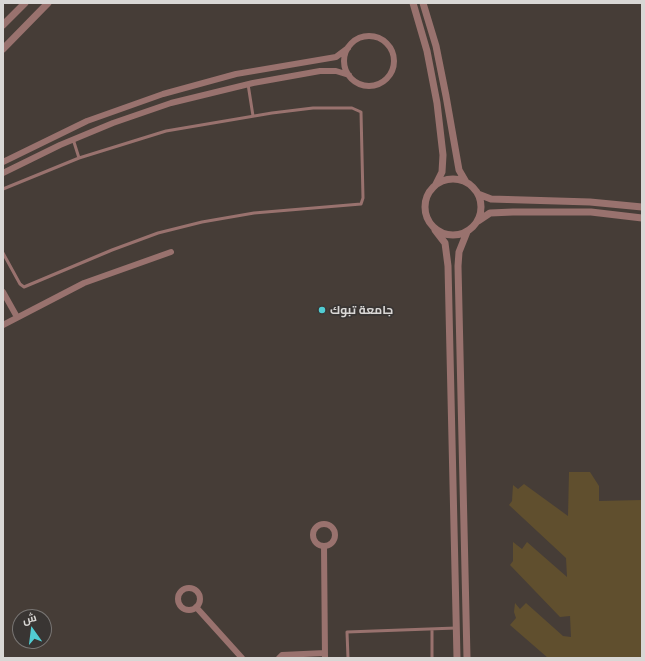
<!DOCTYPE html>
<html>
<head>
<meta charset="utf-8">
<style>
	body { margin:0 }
	#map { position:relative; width:645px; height:661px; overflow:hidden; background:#393533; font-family:"Public Sans",Cairo,sans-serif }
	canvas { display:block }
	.frame { position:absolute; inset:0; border:4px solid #d9d7d5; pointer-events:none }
	.north { position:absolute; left:12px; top:609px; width:40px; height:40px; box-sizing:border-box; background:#393533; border:1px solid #797674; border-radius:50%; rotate:346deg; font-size:11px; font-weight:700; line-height:16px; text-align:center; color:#d9d7d5 }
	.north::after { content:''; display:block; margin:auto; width:14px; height:18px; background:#51ccd2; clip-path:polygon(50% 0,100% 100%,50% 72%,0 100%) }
</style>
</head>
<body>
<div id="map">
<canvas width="645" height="661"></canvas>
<div class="frame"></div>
<div class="north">ش</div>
</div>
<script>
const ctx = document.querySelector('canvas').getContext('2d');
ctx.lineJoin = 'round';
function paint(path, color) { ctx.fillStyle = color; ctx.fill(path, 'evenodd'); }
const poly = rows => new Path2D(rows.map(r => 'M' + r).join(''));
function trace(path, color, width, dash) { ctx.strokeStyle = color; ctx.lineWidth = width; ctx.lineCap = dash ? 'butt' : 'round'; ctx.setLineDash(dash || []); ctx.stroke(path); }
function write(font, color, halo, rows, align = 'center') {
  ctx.font = font + ' "Public Sans",Cairo,sans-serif'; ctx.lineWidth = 3.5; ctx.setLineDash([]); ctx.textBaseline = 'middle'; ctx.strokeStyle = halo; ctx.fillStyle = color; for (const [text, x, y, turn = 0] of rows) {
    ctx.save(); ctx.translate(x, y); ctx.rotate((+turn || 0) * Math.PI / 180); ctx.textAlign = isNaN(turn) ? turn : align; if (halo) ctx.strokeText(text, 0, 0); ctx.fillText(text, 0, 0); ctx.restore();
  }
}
const built = poly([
	[3,3,642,3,642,658,3,658],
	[20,617,44,617,44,641,20,641]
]);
const building = poly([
	[569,472,590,472,599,486,599,501,642,500,642,658,548,658,510,625,516,618,514,612,515,603,520,609,526,603,563,636,571,637,570,616,560,617,510,565,513,561,513,542,522,549,527,542,567,577,566,558,509,505,512,501,513,485,518,489,524,484,568,516]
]);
const service = poly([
	[248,84,253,116],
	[73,139,79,158],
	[3,189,79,158,166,131,272,113,313,108,352,108,361,112,363,198,361,204,254,213,202,222,158,233,112,250,24,287,20,284,3,253],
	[432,629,432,658],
	[348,658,347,632,456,628]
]);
const minor = poly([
	'344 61a25 25 0 1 1 50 0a25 25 0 1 1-50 0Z',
	[3,162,87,121,163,94,236,74,336,57,348,48],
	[3,173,60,145,113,123,171,103,253,83,320,71,336,71,349,75],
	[3,292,17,317],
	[3,325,84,283,171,252],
	'313 535a11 11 0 1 1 22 0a11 11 0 1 1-22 0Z',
	[324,546,325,658],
	'178 599a11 11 0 1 1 22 0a11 11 0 1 1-22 0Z',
	[196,607,242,658],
	[279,658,282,655,325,653]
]);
const tertiary = poly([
	[413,3,427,51,437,103,443,155,442,172,436,184],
	[423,3,436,46,446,96,459,170,466,182],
	[3,25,25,3],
	[3,49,48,3],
	'425 207a28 28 0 1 1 56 0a28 28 0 1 1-56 0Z',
	[478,194,491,199,590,202,642,207],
	[478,221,490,213,513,212,591,212,642,218],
	[435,230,445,243,448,266,457,658],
	[467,658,458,266,459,252,467,232]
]);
const markers = [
	[322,310,4,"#51ccd2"]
];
const poiNames = [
	["جامعة تبوك",330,310]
];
paint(built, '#463d37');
paint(building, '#604f2e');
trace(service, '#99726e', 3);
trace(minor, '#99726e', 6);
trace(tertiary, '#99726e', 7);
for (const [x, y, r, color] of markers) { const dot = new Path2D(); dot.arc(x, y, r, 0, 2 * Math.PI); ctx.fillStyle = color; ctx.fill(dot); trace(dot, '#393533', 1.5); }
write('bold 12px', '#d9d7d5', '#393533', poiNames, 'left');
</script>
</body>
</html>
